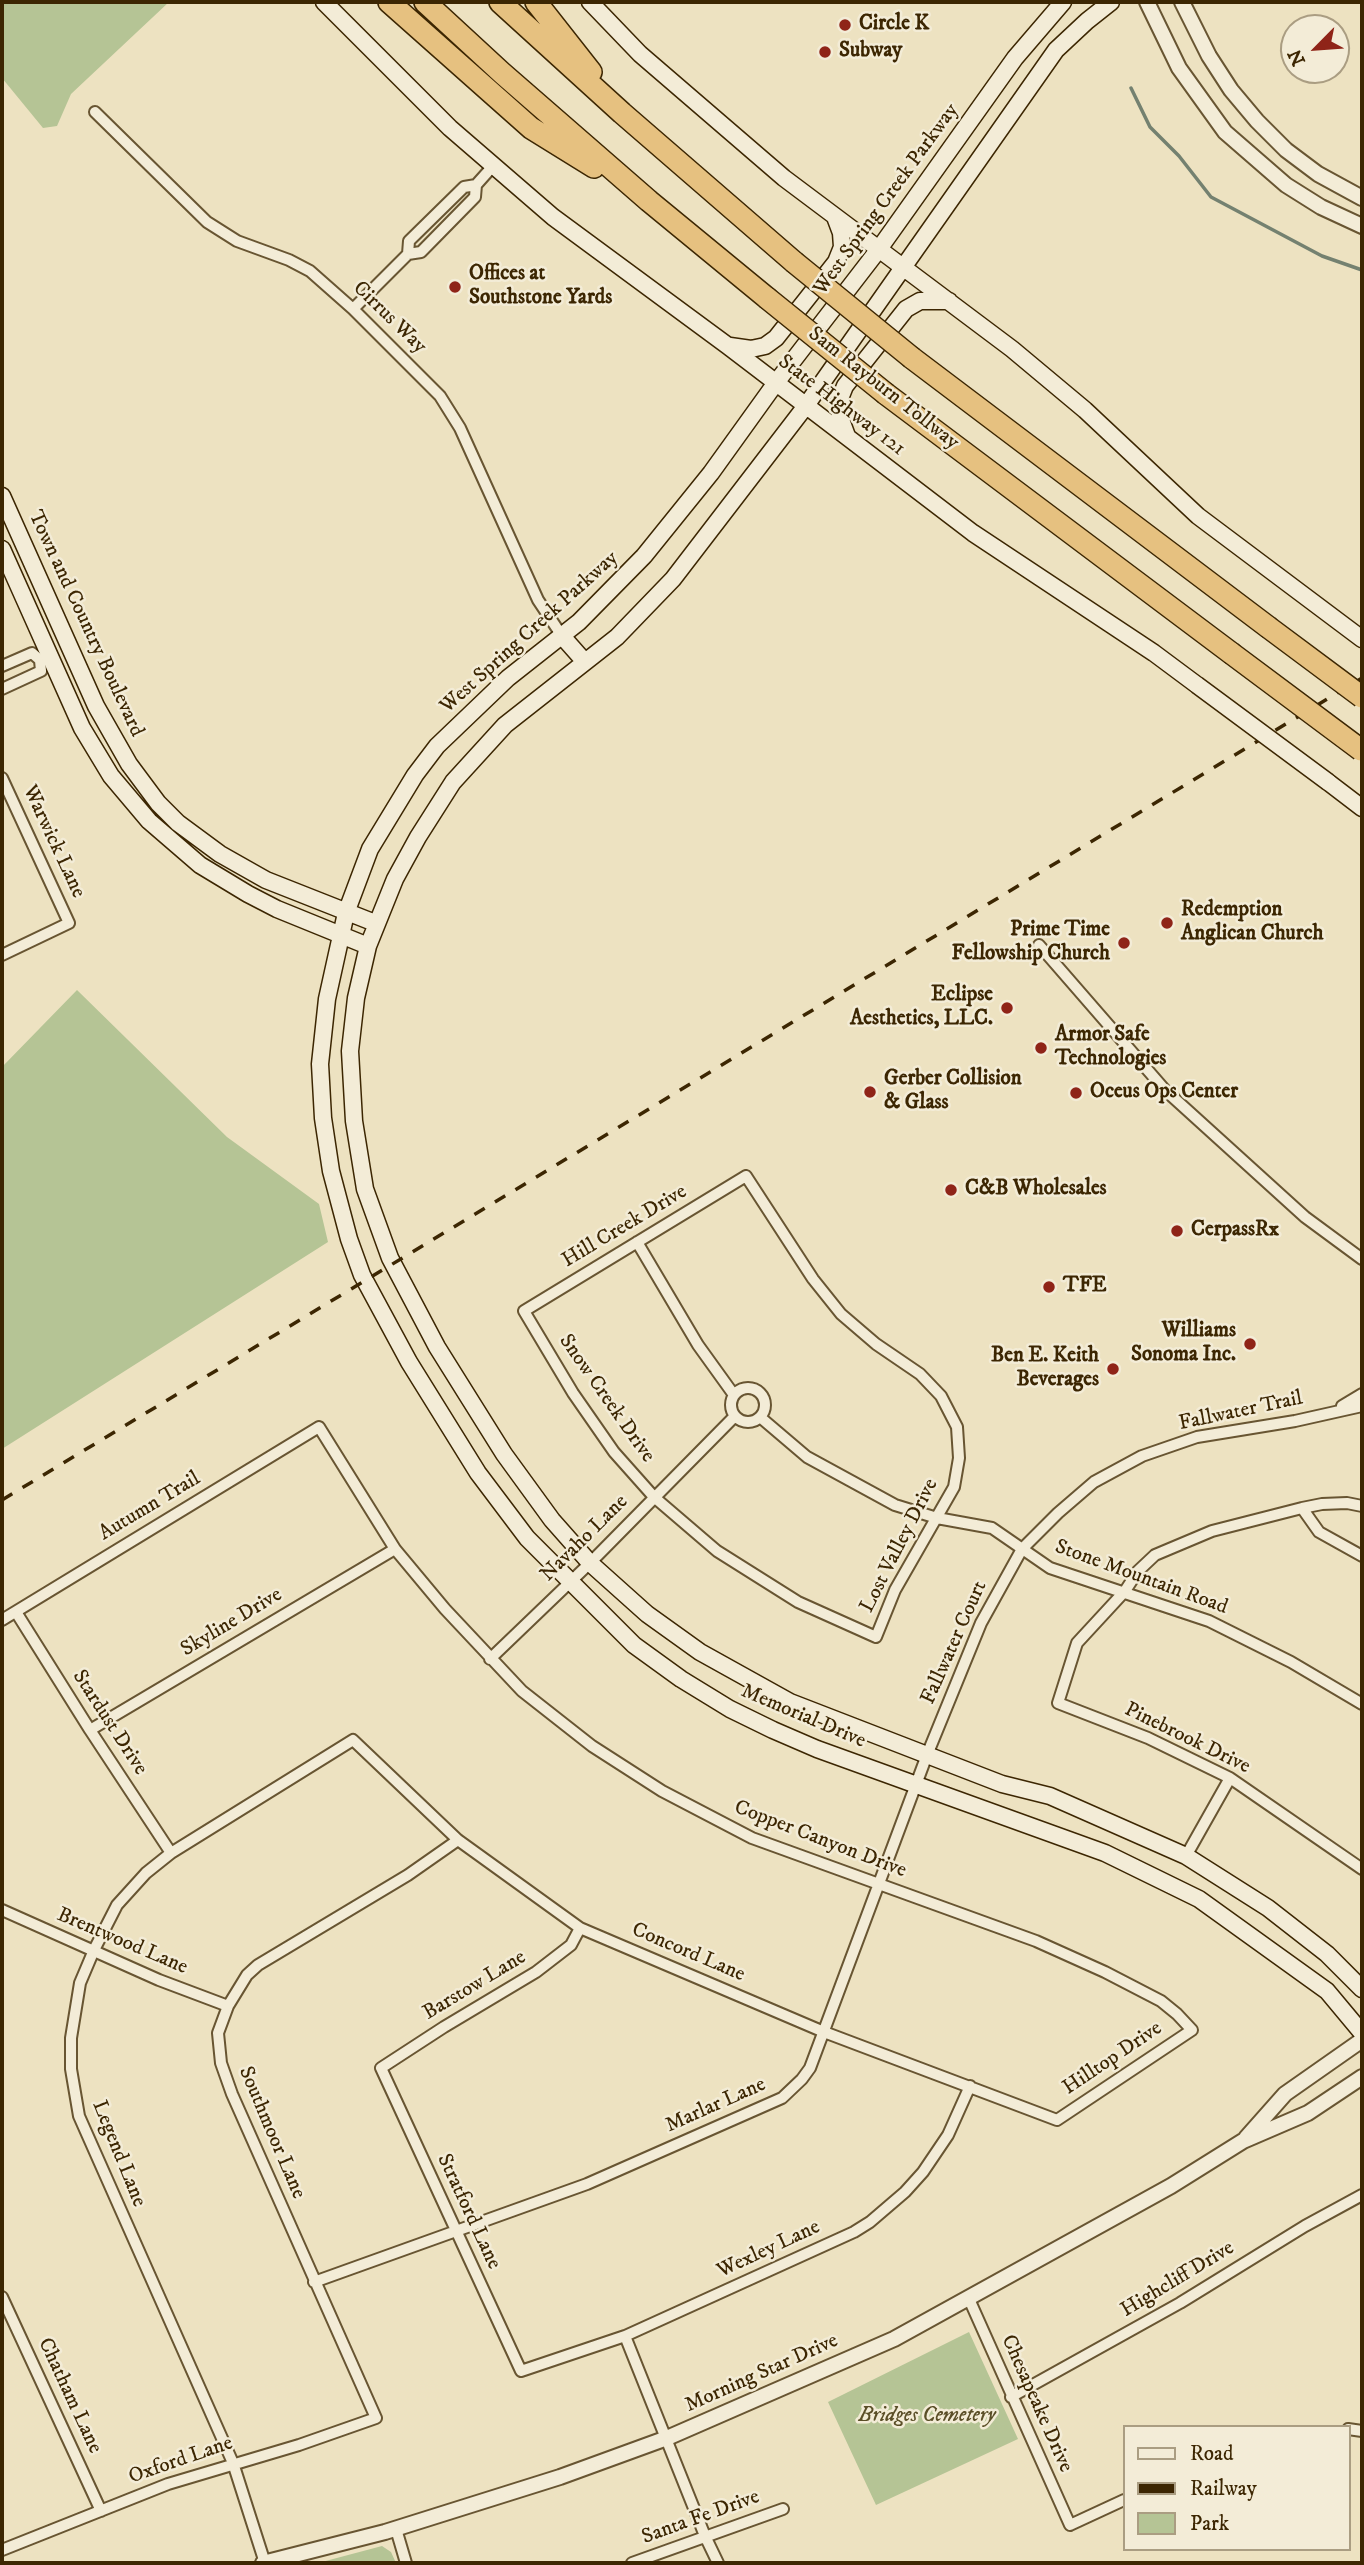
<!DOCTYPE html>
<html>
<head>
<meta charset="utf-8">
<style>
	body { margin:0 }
	#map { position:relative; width:1364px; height:2565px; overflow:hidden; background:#ede2c1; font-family:"IM FELL DW Pica",serif }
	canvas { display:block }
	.frame { position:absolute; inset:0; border:4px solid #3c2602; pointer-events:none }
	.legend { position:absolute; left:1123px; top:2425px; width:228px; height:126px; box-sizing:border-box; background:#f3ecd7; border:2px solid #aa9d82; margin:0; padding:9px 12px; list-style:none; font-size:21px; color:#3c2602 }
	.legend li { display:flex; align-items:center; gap:14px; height:35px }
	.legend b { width:35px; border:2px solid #aa9d82 }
	.north { position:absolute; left:1280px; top:14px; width:70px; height:70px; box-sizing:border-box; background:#f3ecd7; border:2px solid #aa9d82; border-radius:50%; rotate:245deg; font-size:19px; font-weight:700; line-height:28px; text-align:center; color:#3c2602 }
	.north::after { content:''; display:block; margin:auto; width:24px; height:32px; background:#8f2418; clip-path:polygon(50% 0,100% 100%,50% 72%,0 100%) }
</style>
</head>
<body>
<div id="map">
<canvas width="1364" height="2565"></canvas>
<div class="frame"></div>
<ul class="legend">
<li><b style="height:9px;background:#f3ecd7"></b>Road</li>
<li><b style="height:9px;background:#3c2602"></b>Railway</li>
<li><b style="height:19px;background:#b5c495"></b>Park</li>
</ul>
<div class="north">N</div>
</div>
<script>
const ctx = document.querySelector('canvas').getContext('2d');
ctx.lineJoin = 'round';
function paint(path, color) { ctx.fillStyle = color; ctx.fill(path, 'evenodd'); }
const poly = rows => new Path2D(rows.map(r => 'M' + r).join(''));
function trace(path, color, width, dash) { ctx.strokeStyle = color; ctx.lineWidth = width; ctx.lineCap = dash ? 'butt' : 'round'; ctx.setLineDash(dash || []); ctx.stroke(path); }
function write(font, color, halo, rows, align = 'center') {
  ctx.font = font + ' "IM FELL DW Pica",serif'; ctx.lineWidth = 5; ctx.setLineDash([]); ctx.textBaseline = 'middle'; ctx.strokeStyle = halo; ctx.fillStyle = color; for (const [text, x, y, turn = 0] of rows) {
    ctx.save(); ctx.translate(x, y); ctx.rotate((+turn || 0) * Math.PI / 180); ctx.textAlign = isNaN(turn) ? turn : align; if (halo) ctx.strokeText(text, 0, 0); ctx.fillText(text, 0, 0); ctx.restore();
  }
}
const green = poly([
	[2,2,169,2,71,94,57,126,43,128,2,78],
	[77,990,227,1137,319,1204,328,1242,2,1449,2,1067],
	[969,2332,1018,2439,876,2505,828,2402],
	[382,2546,391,2552,396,2563,318,2563]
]);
const stream = poly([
	[1131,88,1150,127,1179,156,1211,197,1322,256,1362,270]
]);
const minor = poly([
	[95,112,207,222,237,241,289,260,310,271,353,309,440,396,460,428,538,600,562,636],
	[408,254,409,241,464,187,476,185,493,166],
	[353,309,408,254,421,252,475,197,476,185],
	[2,666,32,653,40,660,41,671,2,689],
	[2,778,69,923,2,955],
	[1039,945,1165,1090,1305,1217,1362,1259],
	[746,1176,813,1279,841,1314,876,1344,920,1374,941,1396,957,1427,959,1458,954,1487,895,1590,876,1637,798,1602,717,1551,654,1497,614,1452,573,1393,524,1311,746,1176],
	[637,1242,698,1345,734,1395],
	'731 1405a17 17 0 1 1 34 0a17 17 0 1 1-34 0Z',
	[1342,1406,1362,1394],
	[760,1417,807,1457,895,1505,937,1518,992,1528,1050,1568,1209,1621,1291,1662,1362,1704],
	[1362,1506,1347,1503,1322,1504,1302,1508,1212,1531,1155,1555,1138,1571,1125,1591,1077,1643,1058,1703,1148,1738,1230,1778,1362,1869],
	[1302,1508,1319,1532,1362,1556],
	[16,1612,90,1730,171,1853],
	[2,1620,319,1427,395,1549,445,1609,522,1691,592,1746,662,1791,752,1838,1036,1941,1105,1972,1161,2001,1177,2014,1192,2030,1057,2120,824,2032,580,1928,458,1840,353,1740,171,1853,146,1873,117,1905,94,1950,80,1983,71,2038,71,2069,79,2116,233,2463,265,2563],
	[490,1659,590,1563,735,1416],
	[90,1730,395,1549],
	[1186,1856,1230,1778],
	[2,1910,159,1980,228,2006],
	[580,1928,571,1945,536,1972,444,2027,381,2068,521,2371,625,2336,854,2232,870,2222,905,2192,923,2172,948,2135,970,2086],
	[314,2282,587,2184,782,2098,802,2079,810,2068,927,1755,981,1623,1022,1549,1058,1513,1094,1482,1142,1456,1197,1437,1295,1421,1362,1406],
	[2,2297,101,2511],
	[969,2299,1070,2525,1124,2500],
	[625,2336,705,2536,718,2563],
	[1011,2397,1180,2303,1305,2226,1362,2195],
	[1348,2429,1362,2431],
	[396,2529,406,2563],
	[2,2550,168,2484,299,2445,376,2418,232,2094,221,2063,218,2033,228,2006,247,1975,258,1965,408,1875,458,1840],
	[632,2563,783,2509]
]);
const tertiary = poly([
	[1147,2,1179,68,1225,132,1286,185,1321,207,1362,226],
	[1182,2,1209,56,1231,90,1257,121,1286,150,1318,174,1362,198],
	[1246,2138,1285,2094,1362,2040],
	[263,2563,385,2532,560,2477,667,2438,894,2339,1171,2186,1243,2141,1308,2113,1362,2077]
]);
const secondary = poly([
	[324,2,450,128,553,217,728,346,973,533,1154,653,1197,685],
	[590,2,640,54,784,178,1012,349,1085,410,1198,516,1362,639],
	[1063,2,1015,58,879,249,775,384,711,473,644,556,579,622,508,678,437,746,415,775,370,849,346,913,327,999,320,1064,323,1118,331,1171,349,1239,362,1275,409,1362,478,1473,527,1538,634,1645,681,1679,730,1709,773,1730,817,1749,1105,1853,1199,1899,1327,1991,1362,2033],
	[1111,2,1087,21,1056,50,805,407,673,579,617,637,505,725,453,782,418,837,395,879,368,946,356,998,350,1051,354,1121,365,1189,390,1258,437,1347,504,1454,552,1520,590,1563,647,1614,700,1652,790,1702,1002,1784,1050,1796,1186,1856,1268,1908,1327,1954,1362,1989],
	[730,346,751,349,765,346,776,338,836,262,842,247,841,233,835,217],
	[847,436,840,417,839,401,845,386,906,309,920,301,949,301],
	[2,496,96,706,129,764,158,803,178,823,220,854,266,880,375,923],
	[2,549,82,728,111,776,149,821,200,865,248,894,277,909,368,946],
	[562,636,585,662],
	[1328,782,1362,808]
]);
const motorway = poly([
	[389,2,531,128,594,167],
	[425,2,502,73,649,201,767,298],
	[500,2,622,113,794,262],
	[536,2,591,72],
	[912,358,1268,627],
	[886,394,1231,653]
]);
const rail = poly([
	[2,1500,1362,678]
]);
const secondaryBridge = poly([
	[1197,685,1328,782]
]);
const motorwayBridge = poly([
	[794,262,912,358],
	[767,298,886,394],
	[1268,627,1362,697],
	[1231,653,1361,750]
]);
const markers = [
	[845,25,7,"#8f2418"],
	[825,52,7,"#8f2418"],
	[455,287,7,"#8f2418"],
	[1167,923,7,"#8f2418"],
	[1124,943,7,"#8f2418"],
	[1007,1008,7,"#8f2418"],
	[1041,1048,7,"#8f2418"],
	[870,1092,7,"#8f2418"],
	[1076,1093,7,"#8f2418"],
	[951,1190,7,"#8f2418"],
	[1177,1231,7,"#8f2418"],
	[1049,1287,7,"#8f2418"],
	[1250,1344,7,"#8f2418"],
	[1113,1369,7,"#8f2418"]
];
const poiNames = [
	["Circle K",859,25],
	["Subway",839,52],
	["Offices at",469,275],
	["Southstone Yards",469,299],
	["Redemption",1181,911],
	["Anglican Church",1181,935],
	["Prime Time",1110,931,"right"],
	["Fellowship Church",1110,955,"right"],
	["Eclipse",993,996,"right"],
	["Aesthetics, LLC.",993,1020,"right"],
	["Armor Safe",1055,1036],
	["Technologies",1055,1060],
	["Gerber Collision",884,1080],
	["& Glass",884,1104],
	["Oceus Ops Center",1090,1093],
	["C&B Wholesales",965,1190],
	["CerpassRx",1191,1231],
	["TFE",1063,1287],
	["Williams",1236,1332,"right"],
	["Sonoma Inc.",1236,1356,"right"],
	["Ben E. Keith",1099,1357,"right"],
	["Beverages",1099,1381,"right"]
];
const streetNames = [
	["West Spring Creek Parkway",887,200,-54],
	["Cirrus Way",389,318,44],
	["Sam Rayburn Tollway",883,389,38],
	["State Highway 121",841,406,37],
	["Town and Country Boulevard",85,624,65],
	["West Spring Creek Parkway",530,633,-42],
	["Warwick Lane",53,842,65],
	["Hill Creek Drive",625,1227,-31],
	["Snow Creek Drive",606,1399,55],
	["Fallwater Trail",1241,1412,-12],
	["Autumn Trail",150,1507,-31],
	["Navaho Lane",585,1539,-45],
	["Lost Valley Drive",900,1546,-63],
	["Stone Mountain Road",1141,1578,20],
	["Skyline Drive",232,1623,-31],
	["Fallwater Court",955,1643,-66],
	["Memorial Drive",803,1717,23],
	["Stardust Drive",109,1723,57],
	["Pinebrook Drive",1187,1739,26],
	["Copper Canyon Drive",820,1840,21],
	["Brentwood Lane",122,1942,23],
	["Concord Lane",688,1953,23],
	["Barstow Lane",475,1986,-31],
	["Hilltop Drive",1113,2059,-34],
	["Marlar Lane",716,2106,-24],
	["Southmoor Lane",271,2133,67],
	["Legend Lane",118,2154,68],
	["Stratford Lane",468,2212,65],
	["Wexley Lane",769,2250,-25],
	["Highcliff Drive",1178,2280,-31],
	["Morning Star Drive",762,2374,-24],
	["Chatham Lane",69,2396,65],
	["Chesapeake Drive",1036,2404,66],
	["Oxford Lane",181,2461,-19],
	["Santa Fe Drive",701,2518,-20]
];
const parkNames = [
	["Bridges Cemetery",927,2417]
];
paint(green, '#b5c495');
trace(stream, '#748170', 3.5);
trace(minor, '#685532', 14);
trace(tertiary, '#685532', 18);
trace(secondary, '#3c2602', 19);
trace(motorway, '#3c2602', 24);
trace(minor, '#f3ecd7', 10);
trace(tertiary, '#f3ecd7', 14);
trace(secondary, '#f3ecd7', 16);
trace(motorway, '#e6c180', 21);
trace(rail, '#3c2602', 3.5, [12, 12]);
trace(secondaryBridge, '#3c2602', 19, []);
trace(motorwayBridge, '#3c2602', 24, []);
trace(secondaryBridge, '#f3ecd7', 16);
trace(motorwayBridge, '#e6c180', 21);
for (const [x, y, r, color] of markers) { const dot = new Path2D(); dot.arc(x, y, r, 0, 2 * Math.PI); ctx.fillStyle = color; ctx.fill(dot); trace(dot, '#f3ecd7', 2.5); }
write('bold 21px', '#3c2602', '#f3ecd7', poiNames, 'left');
write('21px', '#3c2602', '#f3ecd7', streetNames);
write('italic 21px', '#5a4e27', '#f3ecd7', parkNames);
</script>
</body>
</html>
